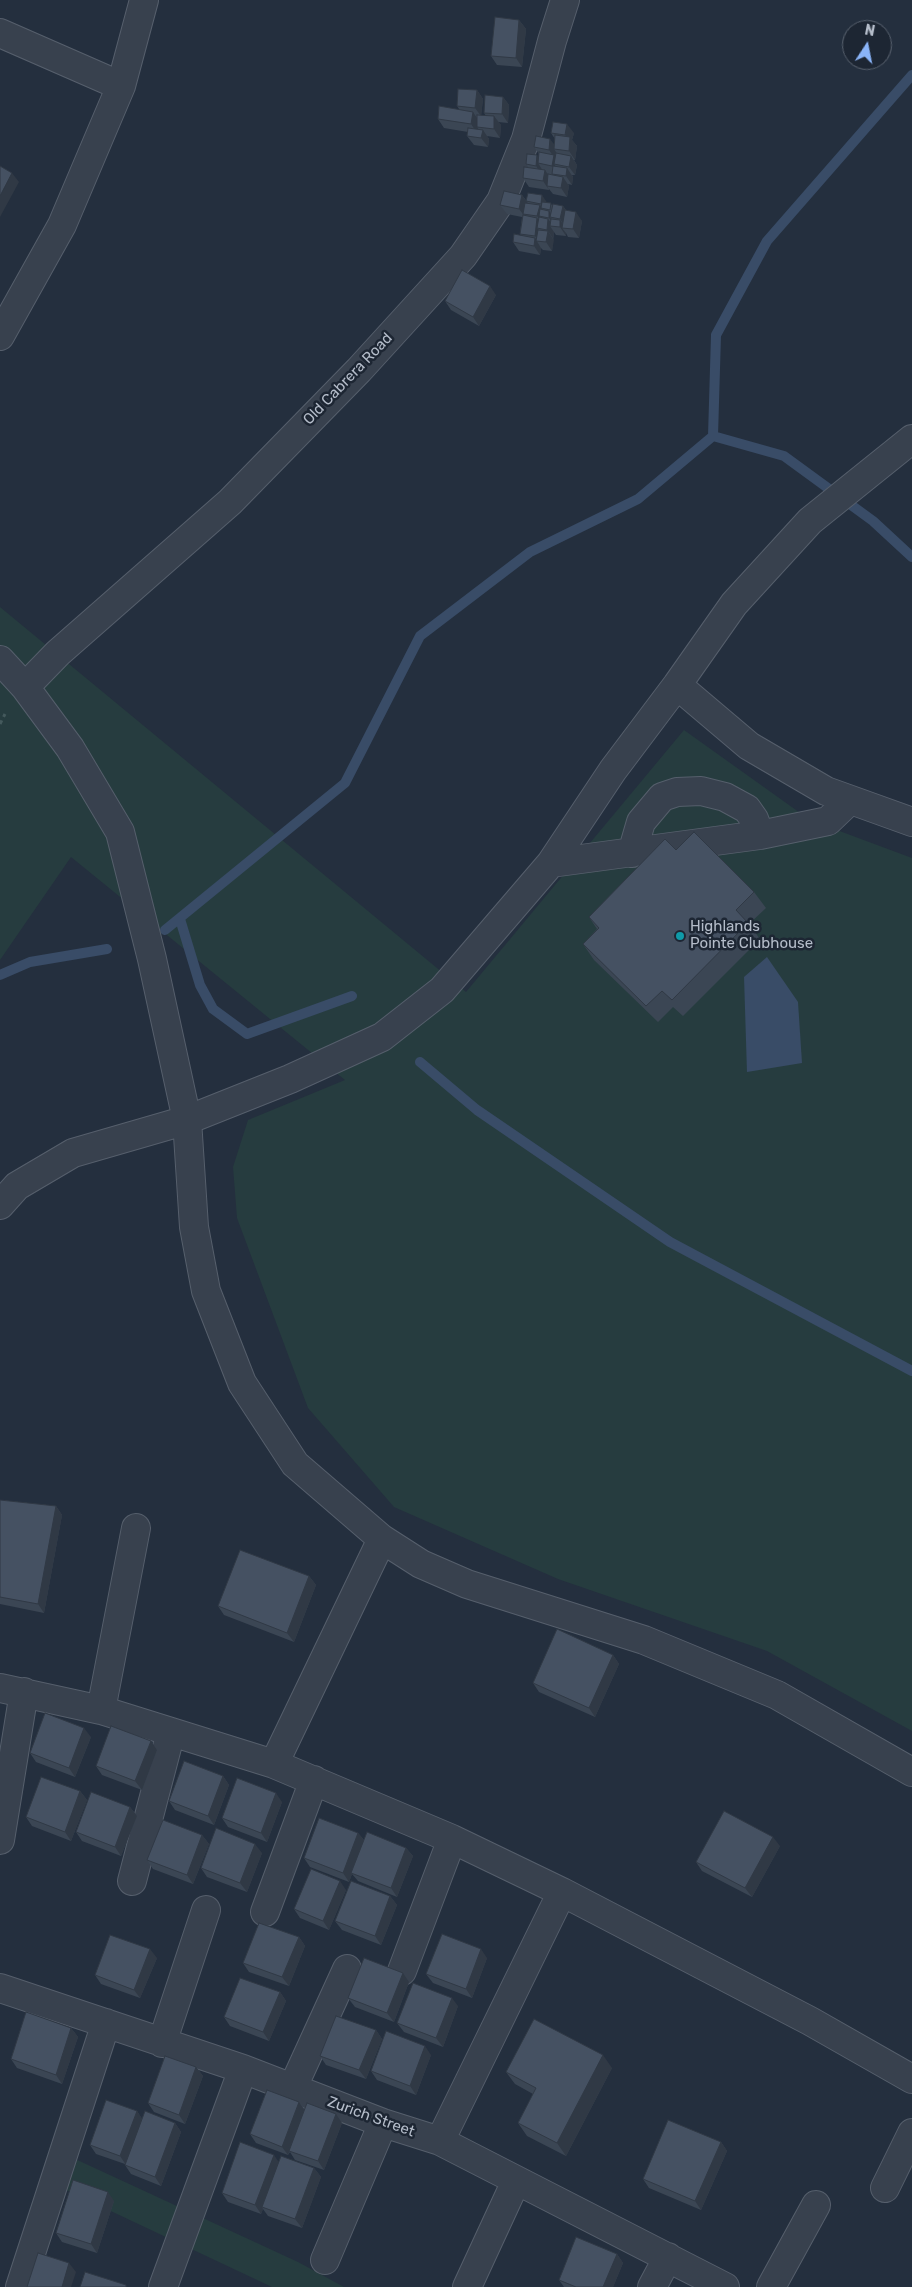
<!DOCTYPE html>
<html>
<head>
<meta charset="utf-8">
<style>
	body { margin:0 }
	#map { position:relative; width:912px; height:2287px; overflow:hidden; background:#242f3e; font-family:Rubik,sans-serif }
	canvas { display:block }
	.north { position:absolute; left:842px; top:20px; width:50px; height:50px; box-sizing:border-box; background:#1d2633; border:1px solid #59626f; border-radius:50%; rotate:11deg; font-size:14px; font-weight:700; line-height:20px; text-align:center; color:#b4bcc9 }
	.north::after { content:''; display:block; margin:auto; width:18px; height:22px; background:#8ab4f8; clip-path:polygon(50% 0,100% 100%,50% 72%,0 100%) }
</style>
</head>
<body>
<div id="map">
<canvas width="912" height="2287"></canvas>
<div class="north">N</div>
</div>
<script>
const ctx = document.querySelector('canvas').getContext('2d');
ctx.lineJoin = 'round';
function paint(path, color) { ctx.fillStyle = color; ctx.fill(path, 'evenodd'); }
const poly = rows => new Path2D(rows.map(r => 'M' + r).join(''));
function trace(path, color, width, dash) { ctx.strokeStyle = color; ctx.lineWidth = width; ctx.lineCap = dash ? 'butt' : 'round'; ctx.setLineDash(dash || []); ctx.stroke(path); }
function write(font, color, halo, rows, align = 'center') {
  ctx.font = font + ' Rubik,sans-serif'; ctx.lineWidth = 5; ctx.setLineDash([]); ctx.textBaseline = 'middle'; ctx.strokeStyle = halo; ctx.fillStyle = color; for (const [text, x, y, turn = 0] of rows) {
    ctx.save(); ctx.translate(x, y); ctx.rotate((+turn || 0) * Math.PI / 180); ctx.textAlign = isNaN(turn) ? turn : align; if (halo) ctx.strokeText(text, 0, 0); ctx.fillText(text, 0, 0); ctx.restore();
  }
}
const green = poly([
	[0,607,466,992,684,730,810,820,912,858,912,1731,767,1651,558,1579,394,1507,308,1408,237,1218,233,1167,248,1120,345,1080,71,857,0,960],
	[73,2158,298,2262,344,2287,272,2287,64,2189]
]);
const water = poly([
	[767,957,798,1002,802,1063,747,1072,744,977]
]);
const stream = poly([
	[713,436,784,456,873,521,912,557],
	[180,919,200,985,213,1009,247,1034,352,996],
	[165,930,345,783,420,636,530,552,638,499,713,436,716,335,767,241,912,75],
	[0,975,30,962,107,949],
	[420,1062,477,1110,670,1242,912,1371]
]);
const path = poly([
	[0,724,5,714]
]);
const minor = poly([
	[0,33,121,86],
	[0,336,62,225,121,86,144,0],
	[0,660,25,687,70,748,120,832,152,959,187,1120,194,1227,206,1291,242,1383,295,1464,382,1539,421,1564,467,1584,644,1640,777,1695,912,1772],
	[677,685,749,746,826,791,912,822],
	[25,687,58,653,230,502,359,370,463,256,501,201,526,139,552,41,565,0],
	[632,853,641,822,662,797,677,792,701,791,725,797,747,809,754,819,760,835],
	[551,863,760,835,828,821,850,800],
	[0,1205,17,1186,73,1153,187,1120,290,1079,382,1037,442,990,551,863,613,770,677,685,734,604,810,521,912,439],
	[0,1688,101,1710,274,1764,452,1839,562,1892,810,2021,912,2079],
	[101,1710,136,1528],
	[274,1764,382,1539],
	[0,1840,24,1692],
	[132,1881,171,1732],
	[265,1912,314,1780],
	[402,1971,452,1839],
	[0,1988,243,2069,383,2123,440,2141,725,2287],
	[162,2043,206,1910],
	[293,2087,347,1969],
	[440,2141,562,1892],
	[885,2188,912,2133],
	[325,2260,383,2123],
	[20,2287,106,2023],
	[163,2287,243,2069],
	[467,2287,516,2181],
	[652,2287,668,2257],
	[771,2287,816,2205]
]);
const wall = poly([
	[519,20,526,29,522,67,497,65,491,56],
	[477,90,483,99,481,116,486,116,484,113,503,97,509,105,508,123,498,122,501,125,500,138,487,136,489,139,488,147,474,145,467,136,468,132,444,128,438,119,459,109,457,106],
	[551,133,574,133,572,140,577,146,575,160,574,160,577,165,575,175,572,175,573,177,572,185,568,184,569,186,567,197,553,194,549,189,549,190,529,187,523,178,528,167,526,164,539,157,539,154,534,147,554,144,555,139],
	[522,195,528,203,526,201,547,203,553,205,563,206,566,210,582,221,579,238,568,237,566,233,566,236,556,235,554,232,552,251,543,250,541,248,540,255,519,251,513,242,521,236,520,234,522,217,507,214,500,205],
	[496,295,479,326,451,310,445,301],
	[676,850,754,892,766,908,749,924,760,939,683,1016,673,1007,658,1022,594,960,583,944,597,929,589,917],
	[0,1500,56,1506,62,1515,44,1613,0,1604],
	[309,1576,316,1585,294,1642,224,1615,218,1606],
	[613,1655,619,1664,595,1717,539,1692,533,1683],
	[91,1737,75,1777,36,1762,30,1753],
	[151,1741,157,1750,142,1790,102,1775,96,1766],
	[223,1776,229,1785,214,1825,175,1810,169,1801],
	[80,1791,87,1800,71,1841,32,1826,26,1817],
	[282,1802,267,1842,228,1827,222,1818],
	[130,1807,137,1816,121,1856,82,1841,76,1832],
	[358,1833,364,1840,406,1848,413,1856,397,1897,358,1881,352,1874,349,1882,310,1867,304,1858],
	[202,1835,209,1844,193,1884,153,1869,147,1860],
	[780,1846,752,1897,702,1871,696,1862],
	[262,1853,247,1892,207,1877,201,1868],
	[346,1890,329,1930,300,1918,294,1909],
	[390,1896,397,1905,381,1945,342,1930,335,1921],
	[299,1937,305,1946,289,1986,249,1972,243,1963],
	[157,1958,140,1998,101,1984,95,1975],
	[487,1958,472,1998,433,1983,426,1974],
	[409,1982,394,2022,355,2007,348,1998],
	[280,1992,286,2001,269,2041,230,2026,224,2017],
	[458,2006,443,2047,404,2032,397,2023],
	[71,2028,78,2037,62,2084,17,2068,11,2059],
	[376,2030,382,2039,366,2079,326,2065,320,2056],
	[431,2055,416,2095,377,2080,371,2071],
	[196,2067,203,2076,185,2124,154,2112,148,2103],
	[612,2068,566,2156,527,2136,518,2123,533,2094,515,2084,506,2072],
	[299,2102,305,2110,342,2123,324,2170,295,2160,290,2152,288,2155,256,2143,250,2134],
	[137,2111,142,2119,175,2123,181,2132,161,2186,131,2174,125,2165,125,2164,96,2154,90,2145],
	[721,2142,727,2151,701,2210,649,2188,643,2179],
	[279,2162,314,2168,321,2177,302,2228,268,2216,263,2209,261,2214,228,2202,222,2193],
	[114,2201,97,2253,62,2242,56,2233],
	[617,2254,623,2263,613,2287,564,2287,559,2280]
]);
const shadedWall = poly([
	[519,20,526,29,522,67,516,58],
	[477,90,483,99,481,116,475,108],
	[503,97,509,105,508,123,502,114],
	[473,112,479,121,477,127,478,128,477,133,471,124],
	[494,116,501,125,500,138,494,129],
	[567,124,574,133,572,140,577,146,575,160,569,151,570,142,565,135],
	[483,130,489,139,488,147,481,138],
	[550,139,557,148,554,149,556,152,555,157,560,164,554,164,559,171,558,174,552,166,553,156,549,150],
	[537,155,543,164,538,163,543,171,542,175,536,166],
	[571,156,577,165,575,175,569,167],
	[567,168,573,177,572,185,566,176],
	[545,170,551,179,547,186,549,190,543,181],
	[12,173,19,182,0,217,0,196],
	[563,177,569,186,567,197,561,188],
	[522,195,528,204,523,214,526,218,519,209],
	[542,195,548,204,545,209,541,204],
	[540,205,546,215,539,216,544,223,544,225,537,216],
	[563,206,569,215,566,228,560,219],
	[549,211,554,218,550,217,555,224,555,227,549,218],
	[576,212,582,221,579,238,573,229],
	[537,218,543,227,537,228,542,236,538,241,535,236],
	[548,219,554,226,550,226,554,232,553,239,547,230],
	[560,220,566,228,562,228,566,233,566,236,560,227],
	[548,231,554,240,552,251,546,242],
	[535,238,541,248,540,255,534,246],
	[490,286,496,295,479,326,473,317],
	[56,1506,62,1515,44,1613,38,1604],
	[309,1576,316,1585,294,1642,287,1633],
	[613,1655,619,1664,595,1717,589,1708],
	[84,1728,91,1737,75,1777,69,1768],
	[151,1741,157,1750,142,1790,135,1781],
	[223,1776,229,1785,214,1825,208,1816],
	[80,1791,87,1800,71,1841,65,1832],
	[276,1793,282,1802,267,1842,261,1833],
	[130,1807,137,1816,121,1856,115,1847],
	[358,1833,365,1841,351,1873,352,1874,349,1882,343,1873],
	[202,1835,209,1844,193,1884,187,1875],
	[773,1837,780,1846,752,1897,745,1888],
	[255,1844,262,1853,247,1892,240,1883],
	[406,1848,413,1856,397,1897,391,1888],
	[340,1881,346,1890,329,1930,323,1921],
	[390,1896,397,1905,381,1945,375,1936],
	[299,1937,305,1946,289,1986,282,1977],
	[150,1949,157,1958,140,1998,134,1990],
	[481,1949,487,1958,472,1998,466,1989],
	[403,1973,409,1982,394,2022,387,2013],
	[280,1992,286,2001,269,2041,263,2032],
	[452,1998,458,2006,443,2047,436,2038],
	[71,2028,78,2037,62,2084,56,2075],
	[376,2030,382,2039,366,2079,359,2070],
	[425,2046,431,2055,416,2095,410,2086],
	[603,2055,612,2068,566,2156,557,2143],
	[196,2067,203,2076,185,2124,179,2115],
	[299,2102,305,2111,288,2155,282,2147],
	[137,2111,143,2120,126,2165,120,2156],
	[336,2114,342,2123,324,2170,318,2161],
	[175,2123,181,2132,161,2186,155,2177],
	[721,2142,727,2151,701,2210,695,2201],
	[274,2155,280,2164,262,2207,263,2209,261,2214,255,2205],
	[314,2168,321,2177,302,2228,295,2219],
	[108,2192,114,2201,97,2253,91,2244],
	[617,2254,623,2263,613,2287,603,2287],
	[69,2263,76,2272,71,2287,62,2287]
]);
const building = poly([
	[495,17,519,20,516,58,491,56,495,17],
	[458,89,477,90,475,108,457,106,458,89],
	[485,95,503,97,502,114,484,113,485,95],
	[439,106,473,112,471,124,438,119,439,106],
	[477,115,494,116,494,129,477,127,477,115],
	[553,122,567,124,565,135,551,133,553,122],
	[468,128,483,130,481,138,467,136,468,128],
	[555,135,570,137,569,151,554,149,555,135],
	[536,136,550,139,549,150,534,147,536,136],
	[539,152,554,155,552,166,538,163,539,152],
	[556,153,571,156,569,167,554,164,556,153],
	[527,154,537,155,536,166,526,164,527,154],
	[0,166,12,173,0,196,0,166],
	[553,166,567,168,566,176,552,174,553,166],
	[524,167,545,170,543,181,523,178,524,167],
	[548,174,563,177,561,188,547,186,548,174],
	[504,191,522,195,519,209,500,205,504,191],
	[528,193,542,195,541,204,526,201,528,193],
	[542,202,551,203,550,210,541,208,542,202],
	[525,203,540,205,537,216,523,214,525,203],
	[553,204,563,206,560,219,550,217,553,204],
	[540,209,549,211,549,218,539,216,540,209],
	[565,210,576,212,573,229,562,228,565,210],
	[523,215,537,218,535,236,520,234,523,215],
	[539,217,548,219,547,230,537,228,539,217],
	[551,219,560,220,560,227,550,226,551,219],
	[538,230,548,231,546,242,536,241,538,230],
	[514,234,535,238,534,246,513,242,514,234],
	[462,270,490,286,473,317,445,301,462,270],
	[694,832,754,892,736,910,748,923,672,1000,662,991,646,1006,583,944,599,928,589,917,665,839,676,850,694,832],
	[0,1500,56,1506,38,1604,0,1597,0,1500],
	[240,1550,309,1576,287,1633,218,1606,240,1550],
	[557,1629,613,1655,589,1708,533,1683,557,1629],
	[45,1713,84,1728,69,1768,30,1753,45,1713],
	[111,1726,151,1741,135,1781,96,1766,111,1726],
	[184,1761,223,1776,208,1816,169,1801,184,1761],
	[41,1777,80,1791,65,1832,26,1817,41,1777],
	[237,1778,276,1793,261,1833,222,1818,237,1778],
	[91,1792,130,1807,115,1847,76,1832,91,1792],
	[724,1811,773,1837,745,1888,696,1862,724,1811],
	[319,1818,358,1833,343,1873,304,1858,319,1818],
	[163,1820,202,1835,187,1875,147,1860,163,1820],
	[216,1828,255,1844,240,1883,201,1868,216,1828],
	[367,1832,406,1848,391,1888,351,1873,367,1832],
	[311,1869,340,1881,323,1921,294,1909,311,1869],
	[351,1881,390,1896,375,1936,335,1921,351,1881],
	[259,1923,299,1937,282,1977,243,1963,259,1923],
	[442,1934,481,1949,466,1989,426,1974,442,1934],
	[110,1935,150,1949,134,1990,95,1975,110,1935],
	[364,1958,403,1973,387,2013,348,1998,364,1958],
	[240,1978,280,1992,263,2032,224,2017,240,1978],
	[413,1983,452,1998,436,2038,397,2023,413,1983],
	[26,2012,71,2028,56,2075,11,2059,26,2012],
	[336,2016,376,2030,359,2070,320,2056,336,2016],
	[534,2019,603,2055,557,2143,518,2123,536,2088,506,2072,534,2019],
	[386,2031,425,2046,410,2086,371,2071,386,2031],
	[165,2056,196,2067,179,2115,148,2103,165,2056],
	[267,2090,299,2102,282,2147,250,2134,267,2090],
	[106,2100,137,2111,120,2156,90,2145,106,2100],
	[307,2103,336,2114,318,2161,289,2151,307,2103],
	[145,2111,175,2123,155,2177,125,2165,145,2111],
	[668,2120,721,2142,695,2201,643,2179,668,2120],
	[240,2142,274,2155,255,2205,222,2193,240,2142],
	[281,2156,314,2168,295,2219,262,2207,281,2156],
	[73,2180,108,2192,91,2244,56,2233,73,2180],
	[576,2237,617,2254,603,2287,576,2287,559,2280,576,2237],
	[38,2253,69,2263,62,2287,27,2287,38,2253],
	[85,2272,126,2285,126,2287,80,2287,85,2272]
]);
const markers = [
	[680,936,5,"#0f9aa8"]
];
const streetNames = [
	["Old Cabrera Road",348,379,-46],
	["Zurich Street",371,2117,20]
];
const poiNames = [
	["Highlands",690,927],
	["Pointe Clubhouse",690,944]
];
paint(green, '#263c3f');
paint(water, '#394c67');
trace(stream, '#394c67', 10);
trace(minor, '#565f6c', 30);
trace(path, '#44595c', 3, [4, 4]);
trace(minor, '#38414e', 28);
paint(wall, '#3b4654');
paint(shadedWall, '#303945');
paint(building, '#455162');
trace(building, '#303945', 1);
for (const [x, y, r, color] of markers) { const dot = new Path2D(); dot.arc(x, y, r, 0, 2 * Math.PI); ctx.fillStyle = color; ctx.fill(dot); trace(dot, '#1d2633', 2); }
write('15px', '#b4bcc9', '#1d2633', streetNames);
write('15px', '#b4bcc9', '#1d2633', poiNames, 'left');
</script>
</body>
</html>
